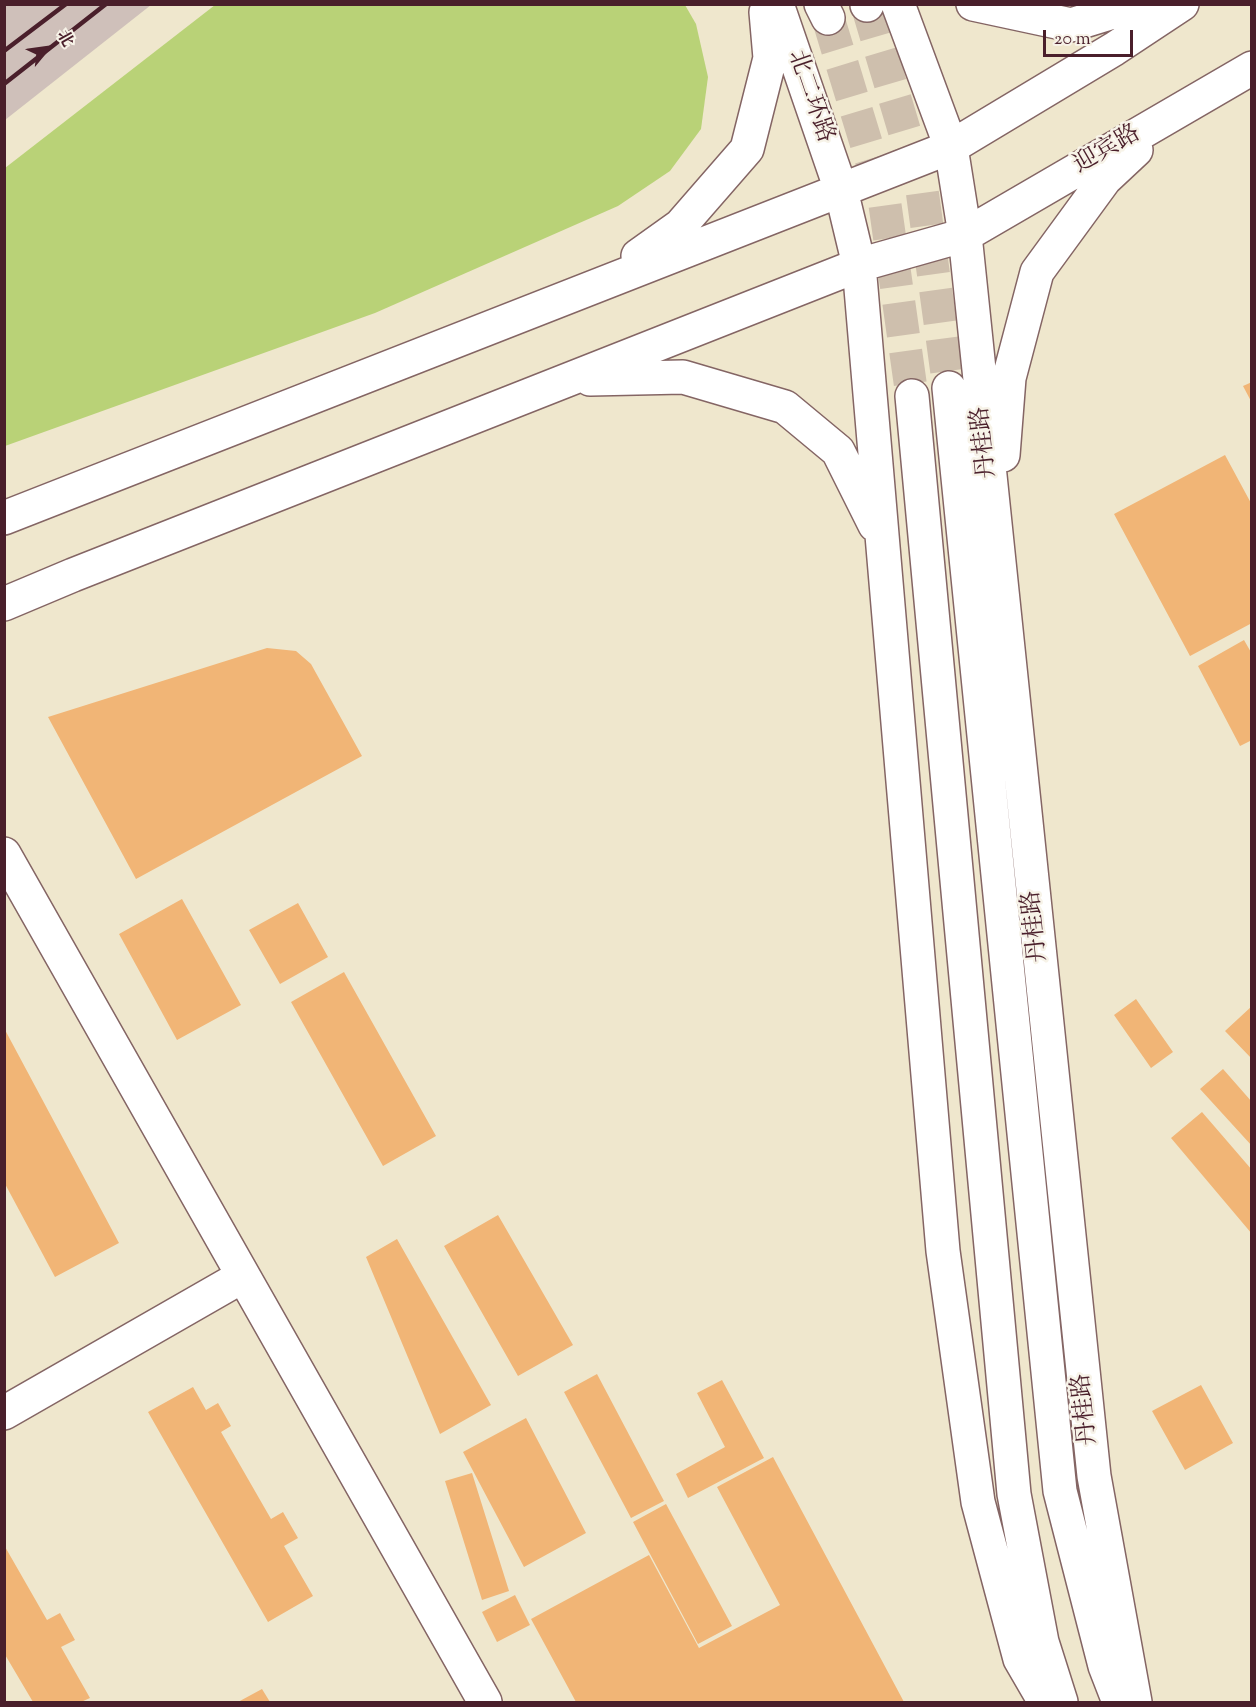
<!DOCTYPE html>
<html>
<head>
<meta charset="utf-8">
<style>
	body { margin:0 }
	#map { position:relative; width:1256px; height:1707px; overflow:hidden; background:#efe7cd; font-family:"Sorts Mill Goudy","Noto Serif SC",serif }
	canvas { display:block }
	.frame { position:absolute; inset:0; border:6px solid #4a1f2b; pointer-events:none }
	.north { position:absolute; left:18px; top:18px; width:60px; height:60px; -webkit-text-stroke:4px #f7f3e8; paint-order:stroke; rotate:61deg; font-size:16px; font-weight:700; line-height:24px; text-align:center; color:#4a1f2b }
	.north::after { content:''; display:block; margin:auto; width:21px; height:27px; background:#4a1f2b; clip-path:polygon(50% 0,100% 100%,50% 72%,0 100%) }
	.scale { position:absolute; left:1043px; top:30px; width:90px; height:27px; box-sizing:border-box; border:3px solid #4a1f2b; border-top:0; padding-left:8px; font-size:18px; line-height:21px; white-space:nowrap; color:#4a1f2b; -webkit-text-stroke:4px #f7f3e8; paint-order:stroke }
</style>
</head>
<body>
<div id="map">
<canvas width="1256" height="1707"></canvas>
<div class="frame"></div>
<div class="north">北</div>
<div class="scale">20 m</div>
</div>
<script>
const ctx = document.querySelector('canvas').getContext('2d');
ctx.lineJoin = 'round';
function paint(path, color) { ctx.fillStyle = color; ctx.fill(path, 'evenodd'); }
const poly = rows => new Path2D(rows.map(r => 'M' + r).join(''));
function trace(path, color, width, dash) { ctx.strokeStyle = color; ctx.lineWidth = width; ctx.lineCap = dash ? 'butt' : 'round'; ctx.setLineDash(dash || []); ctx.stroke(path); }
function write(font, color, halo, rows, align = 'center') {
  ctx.font = font + ' "Sorts Mill Goudy","Noto Serif SC",serif'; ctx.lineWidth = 5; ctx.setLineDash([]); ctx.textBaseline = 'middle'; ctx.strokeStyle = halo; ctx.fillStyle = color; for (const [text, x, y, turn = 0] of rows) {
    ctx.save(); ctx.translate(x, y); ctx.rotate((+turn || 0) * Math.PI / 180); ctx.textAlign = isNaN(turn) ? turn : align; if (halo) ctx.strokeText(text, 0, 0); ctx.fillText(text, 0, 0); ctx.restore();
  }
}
const industrial = poly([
	[5,4,151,4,151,5,5,120]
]);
const green = poly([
	[215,5,685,5,696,24,708,77,701,129,670,171,618,206,375,313,5,446,5,168]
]);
const building = poly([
	[1252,382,1252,403,1243,386],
	[1225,455,1252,505,1252,623,1190,656,1114,514],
	[1244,640,1252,654,1252,740,1240,746,1198,666],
	[267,648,296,651,311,664,362,756,136,879,48,717],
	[182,899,241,1005,177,1040,119,934],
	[298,903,328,957,280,984,249,930],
	[344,972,436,1136,383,1166,291,1002],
	[1136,999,1173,1052,1151,1068,1114,1015],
	[1252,1006,1252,1059,1225,1031],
	[4,1028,119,1243,55,1277,4,1182],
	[1223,1069,1252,1102,1252,1146,1200,1089],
	[1202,1112,1252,1170,1252,1234,1171,1138],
	[498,1215,573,1345,518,1376,444,1246],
	[397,1239,491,1405,440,1434,366,1257],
	[597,1374,664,1501,631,1518,564,1392],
	[722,1380,764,1458,688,1498,676,1474,725,1447,697,1393],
	[1201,1385,1233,1443,1185,1470,1152,1411],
	[193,1387,206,1410,218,1403,231,1426,221,1432,271,1519,283,1512,298,1538,284,1546,313,1596,268,1622,148,1412],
	[526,1418,586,1533,524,1567,463,1452],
	[773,1457,904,1702,576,1702,531,1619,649,1555,699,1648,780,1605,717,1487],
	[472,1473,509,1591,482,1600,445,1481],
	[666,1504,732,1626,698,1644,633,1522],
	[4,1545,47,1620,60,1613,75,1640,61,1647,90,1698,81,1702,33,1702,4,1653],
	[515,1595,530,1625,497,1642,482,1612],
	[262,1689,270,1702,238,1702]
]);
const primaryTunnel = poly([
	[867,5,922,190,949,388],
	[828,18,885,205,912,396]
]);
const street = poly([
	[4,854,485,1702],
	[4,1413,243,1276]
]);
const primary = poly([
	[777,4,841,190,859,265,943,1251,978,1502,1020,1659,1045,1702],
	[821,4,828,18],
	[867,4,867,5],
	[898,4,951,147,965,235,1094,1476,1135,1702],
	[973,4,1071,25,1139,4],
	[638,256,680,226,747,149,770,58,766,12],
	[590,379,683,377,785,407,838,451,875,525],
	[949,388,1060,1491,1105,1666,1119,1702],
	[912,396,1014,1494,1042,1642,1061,1702],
	[1003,455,1009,378,1037,272,1105,179,1136,150],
	[4,518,951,147,1114,49,1182,4],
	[4,604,73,575,859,265,965,235,1252,68]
]);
const rail = poly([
	[4,51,66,4],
	[4,84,106,4]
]);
const streetNames = [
	["北二环路",809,97,71],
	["迎宾路",1108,151,-30],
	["丹桂路",986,442,-96],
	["丹桂路",1037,926,-96],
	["丹桂路",1087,1409,-96]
];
paint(industrial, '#cfc0ba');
paint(green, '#b9d277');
paint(building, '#f1b576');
trace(primaryTunnel, '#cebfad', 33, [33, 16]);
trace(street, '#846564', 36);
trace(primary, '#846564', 36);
trace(street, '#fff', 33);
trace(primary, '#fff', 33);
trace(rail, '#4a1f2b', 4.5);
write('24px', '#4a1f2b', '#f7f3e8', streetNames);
</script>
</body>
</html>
